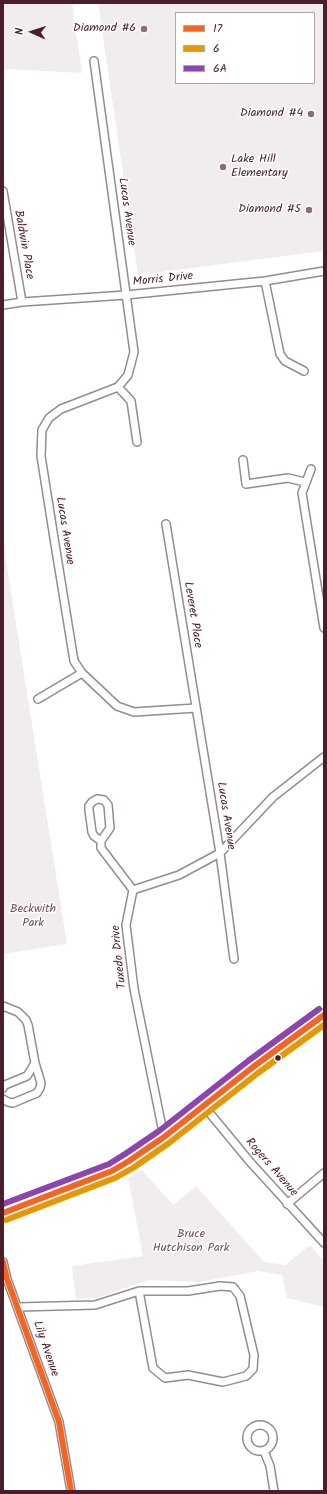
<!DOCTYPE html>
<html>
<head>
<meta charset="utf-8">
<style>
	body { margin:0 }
	#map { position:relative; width:327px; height:1494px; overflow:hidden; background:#fff; font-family:Kalam,sans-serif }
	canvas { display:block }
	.frame { position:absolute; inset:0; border:4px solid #4a1f2b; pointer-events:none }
	.legend { position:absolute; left:175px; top:12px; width:140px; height:72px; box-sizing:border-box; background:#fff; border:1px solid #b7a5aa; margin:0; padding:5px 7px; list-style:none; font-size:12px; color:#4a1f2b }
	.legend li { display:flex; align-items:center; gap:8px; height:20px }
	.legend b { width:20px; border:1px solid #b7a5aa }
	.north { position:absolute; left:12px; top:12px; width:40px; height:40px; -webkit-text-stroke:3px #fff; paint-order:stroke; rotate:273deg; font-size:11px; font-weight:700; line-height:16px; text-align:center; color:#4a1f2b }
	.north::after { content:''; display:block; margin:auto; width:14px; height:18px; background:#4a1f2b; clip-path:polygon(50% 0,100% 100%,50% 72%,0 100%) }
</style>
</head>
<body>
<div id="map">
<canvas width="327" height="1494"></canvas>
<div class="frame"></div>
<ul class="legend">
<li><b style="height:5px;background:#f26522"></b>17</li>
<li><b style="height:5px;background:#e69804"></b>6</li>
<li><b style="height:5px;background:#8e44ad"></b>6A</li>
</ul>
<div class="north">N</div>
</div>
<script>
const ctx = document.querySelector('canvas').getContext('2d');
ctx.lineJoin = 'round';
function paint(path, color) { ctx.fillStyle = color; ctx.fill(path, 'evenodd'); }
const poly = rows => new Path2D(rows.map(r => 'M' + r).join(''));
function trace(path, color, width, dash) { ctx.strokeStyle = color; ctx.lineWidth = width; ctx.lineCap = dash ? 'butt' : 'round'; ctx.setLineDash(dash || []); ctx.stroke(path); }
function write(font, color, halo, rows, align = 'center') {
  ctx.font = font + ' Kalam,sans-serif'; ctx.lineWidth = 3; ctx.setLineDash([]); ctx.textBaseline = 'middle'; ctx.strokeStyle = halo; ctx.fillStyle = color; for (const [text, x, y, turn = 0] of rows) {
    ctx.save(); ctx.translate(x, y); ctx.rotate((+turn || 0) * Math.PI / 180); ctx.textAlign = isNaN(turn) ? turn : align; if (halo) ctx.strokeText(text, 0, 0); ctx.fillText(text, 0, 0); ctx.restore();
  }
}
const built = poly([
	[3,3,72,3,82,73,3,69],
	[98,3,324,3,324,251,138,275],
	[176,13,314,13,314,83,176,83],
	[3,542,67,944,3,954],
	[142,1170,173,1205,196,1186,264,1262,285,1265,310,1245,324,1261,324,1307,287,1298,282,1275,258,1271,200,1282,148,1280,97,1298,76,1299,72,1266,143,1256,128,1178]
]);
const street = poly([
	[94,61,134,352,128,375,118,387,61,409,49,418,42,430,41,456,54,538,74,661,82,673,117,706,134,712,196,708],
	[3,191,22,302],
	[265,281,280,354,285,361,304,371],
	[3,305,22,302,126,295,265,281,324,271],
	[118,387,131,401,137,442],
	[243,460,246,484,288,478,305,482],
	[311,469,302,493,324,628],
	[166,524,220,853,234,959],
	[38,699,82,673],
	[101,841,94,836,92,832,89,810,89,806,92,802,97,799,104,800,108,805,110,828,101,841,101,848,133,890],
	[3,1006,18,1012,26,1020,28,1025,35,1063,41,1083,40,1088,37,1093,13,1103,8,1102,3,1099],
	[3,1088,5,1085,27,1076,35,1063],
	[203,1105,251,1163,324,1243],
	[164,1137,134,989,126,925,133,890,179,875,220,853,273,797,324,757],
	[287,1204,324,1173],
	[3,1262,7,1279,59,1422,71,1491],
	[18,1307,95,1305,139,1291,188,1291,220,1286,233,1287,240,1296,254,1355,253,1369,246,1376,223,1382,188,1375,165,1378,153,1368,139,1291],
	'247 1438a13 13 0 1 1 26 0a13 13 0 1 1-26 0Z',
	[264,1451,270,1466,274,1491]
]);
const secondary = poly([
	[3,1213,112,1171,129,1161,164,1137,253,1067,324,1015]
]);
const bus1 = poly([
	[3,1213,112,1171,129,1161,164,1137,253,1067,324,1015],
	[3,1262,7,1279,59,1422,71,1491]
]);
const bus2 = poly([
	[6,1220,115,1178,133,1168,169,1143,258,1073,324,1025]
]);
const bus3 = poly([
	[3,1204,109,1164,125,1154,159,1131,248,1061,319,1009]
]);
const markers = [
	[144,29,4,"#896d75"],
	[311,114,4,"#896d75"],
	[223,167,4,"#896d75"],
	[309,210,4,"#896d75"],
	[278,1058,3.5,"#4a1f2b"]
];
const poiNames = [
	["Diamond #6",136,29],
	["Diamond #4",303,114],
	["Lake Hill",231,160,"left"],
	["Elementary",231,174,"left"],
	["Diamond #5",301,210]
];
const streetNames = [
	["Lucas Avenue",126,212,82],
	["Baldwin Place",23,245,80],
	["Morris Drive",163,280,-6],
	["Lucas Avenue",64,531,81],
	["Leveret Place",192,615,81],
	["Lucas Avenue",225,816,81],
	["Tuxedo Drive",120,957,-96],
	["Rogers Avenue",271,1168,49],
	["Lily Avenue",45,1349,71]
];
const parkNames = [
	["Beckwith",33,910],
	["Park",33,924],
	["Bruce",191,1235],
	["Hutchison Park",191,1249]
];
paint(built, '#f1edee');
trace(street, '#948c8e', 10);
trace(secondary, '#948c8e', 14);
trace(street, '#fff', 7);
trace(secondary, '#fff', 11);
trace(bus1, '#f26522', 6);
trace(bus2, '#e69804', 6);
trace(bus3, '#8e44ad', 6);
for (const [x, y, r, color] of markers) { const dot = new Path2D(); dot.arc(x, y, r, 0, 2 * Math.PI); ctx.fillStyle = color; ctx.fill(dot); trace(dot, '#fff', 1.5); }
write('12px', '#4a1f2b', '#fff', poiNames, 'right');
write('12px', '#4a1f2b', '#fff', streetNames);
write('12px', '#714f58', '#fff', parkNames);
</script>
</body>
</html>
